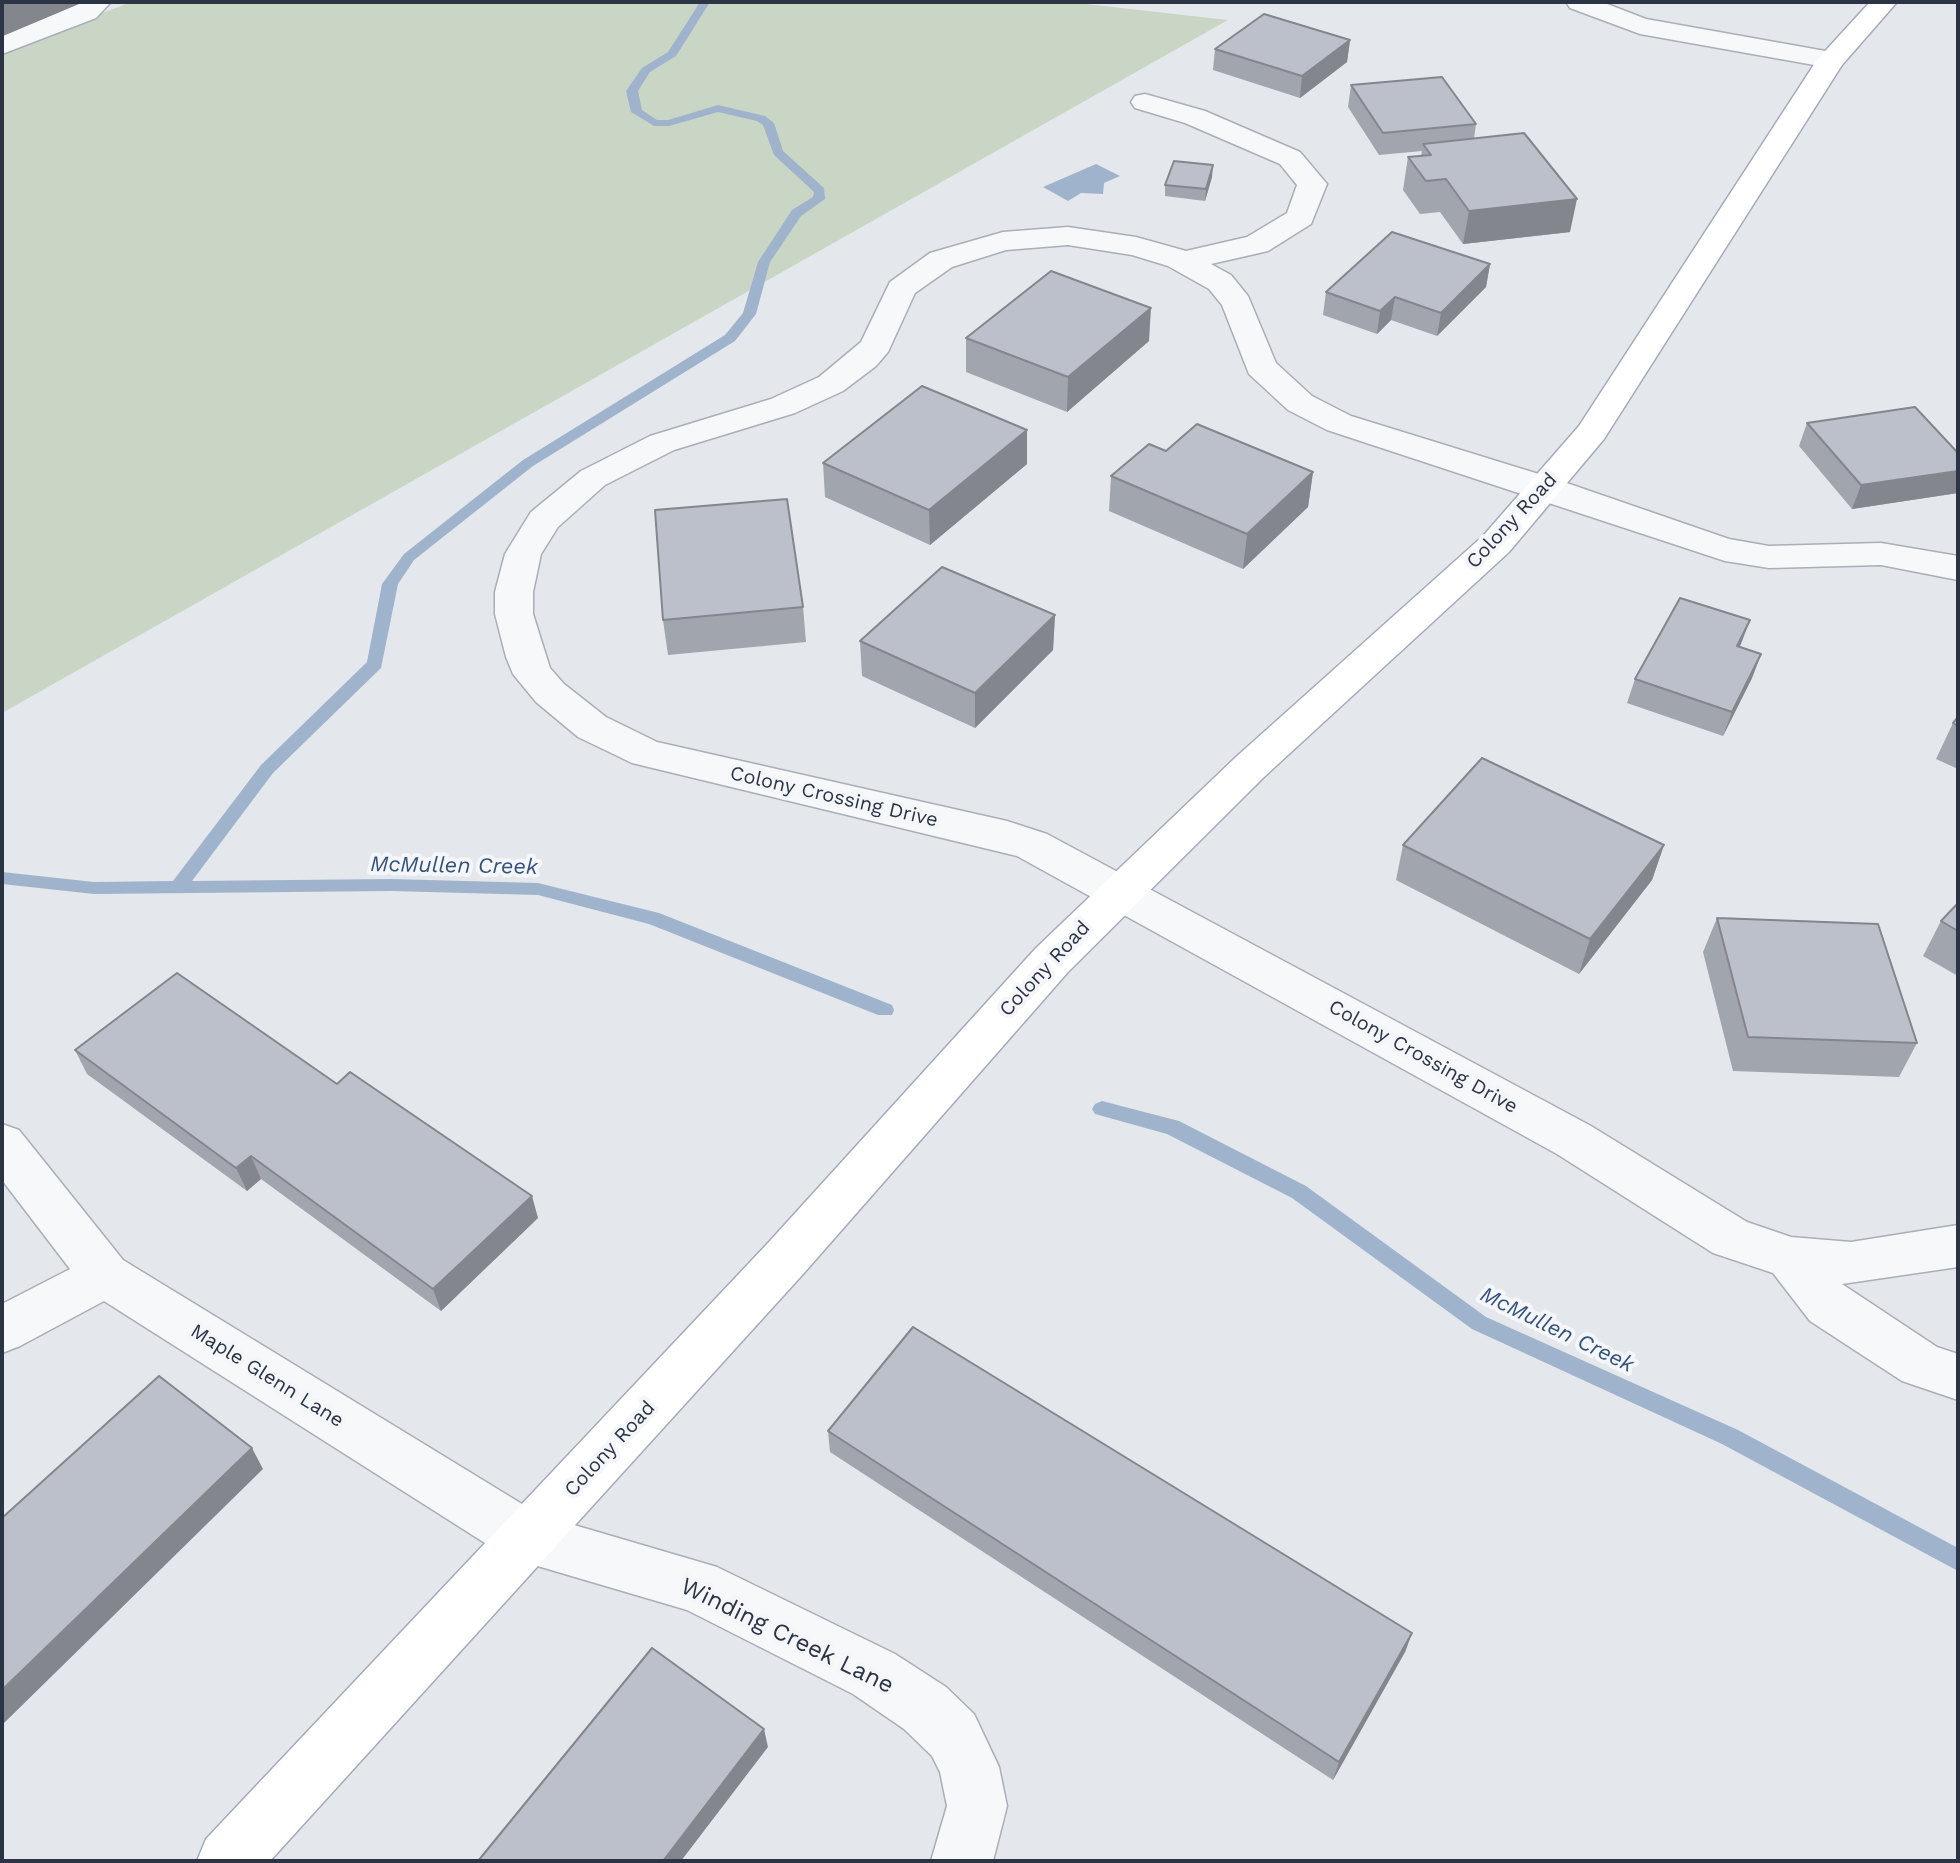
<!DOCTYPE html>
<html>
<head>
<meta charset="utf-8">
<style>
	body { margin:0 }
	#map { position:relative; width:1960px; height:1863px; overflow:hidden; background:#e4e7ec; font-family:"Work Sans",sans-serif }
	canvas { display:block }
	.frame { position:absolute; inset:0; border:4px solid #2b3445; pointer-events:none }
</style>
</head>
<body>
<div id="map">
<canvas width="1960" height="1863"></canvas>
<div class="frame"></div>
</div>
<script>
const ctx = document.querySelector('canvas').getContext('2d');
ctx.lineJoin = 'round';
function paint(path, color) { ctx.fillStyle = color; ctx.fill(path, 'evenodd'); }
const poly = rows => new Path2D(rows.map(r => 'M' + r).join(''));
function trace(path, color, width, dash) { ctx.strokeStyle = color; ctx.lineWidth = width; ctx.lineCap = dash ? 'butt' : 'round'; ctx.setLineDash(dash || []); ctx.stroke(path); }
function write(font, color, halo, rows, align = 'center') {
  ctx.font = font + ' "Work Sans",sans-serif'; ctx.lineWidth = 8; ctx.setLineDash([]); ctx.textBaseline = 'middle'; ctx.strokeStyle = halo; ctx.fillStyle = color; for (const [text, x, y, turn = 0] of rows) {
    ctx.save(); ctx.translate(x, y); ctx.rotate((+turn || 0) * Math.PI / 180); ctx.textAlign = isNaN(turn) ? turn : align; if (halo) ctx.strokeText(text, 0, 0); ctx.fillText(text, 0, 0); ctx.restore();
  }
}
const green = poly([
	[131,2,1068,2,1228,20,2,713,2,52]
]);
const water = poly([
	[1096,164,1120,176,1104,183,1103,194,1081,193,1068,201,1043,187]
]);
const stream = poly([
	[700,2,710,2,676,56,650,72,638,91,642,110,657,120,668,120,718,105,765,116,774,123,783,151,824,188,825,199,801,216,770,262,756,314,735,341,533,466,414,560,398,584,381,668,273,773,192,881,391,879,538,883,659,913,892,1005,894,1010,892,1015,878,1015,649,924,538,895,391,891,94,894,2,884,2,872,94,882,173,881,261,765,367,662,382,584,404,554,523,460,725,335,743,313,758,262,792,210,813,197,814,192,774,155,763,125,757,121,718,112,669,126,654,126,631,112,626,91,642,68,668,52,700,2],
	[1102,1101,1179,1121,1306,1186,1486,1317,1738,1430,1958,1548,1958,1571,1722,1444,1472,1329,1292,1198,1167,1134,1095,1114,1092,1109,1095,1104,1102,1101]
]);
const minor = poly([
	[83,2,111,2,96,18,2,54,2,36,83,2],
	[1566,2,1602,2,1646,19,1831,52,1841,54,1845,60,1841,66,1831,68,1640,34,1570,8,1566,2],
	[1145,94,1205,111,1300,152,1327,184,1311,224,1268,251,1211,264,1231,275,1248,296,1276,363,1312,396,1351,416,1558,480,1729,539,1769,546,1881,543,1958,556,1958,580,1881,565,1769,568,1725,561,1327,430,1288,410,1249,374,1222,305,1209,289,1168,266,1132,255,1068,245,1006,250,952,267,915,293,888,352,876,366,843,391,795,413,674,450,605,485,558,527,541,554,533,592,533,614,550,668,564,684,606,717,657,742,1007,821,1047,834,1591,1126,1747,1222,1791,1237,1851,1242,1958,1225,1958,1267,1842,1284,1937,1347,1958,1354,1958,1400,1902,1381,1810,1321,1773,1273,1713,1253,1557,1154,1017,856,632,763,578,737,536,702,513,674,506,657,495,614,495,592,505,554,531,512,581,471,650,436,771,399,819,377,861,342,890,282,930,253,1003,232,1068,227,1136,237,1186,251,1247,237,1287,213,1297,185,1280,164,1185,123,1135,108,1131,102,1135,96,1145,94],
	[2,1124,19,1130,123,1260,540,1515,717,1567,895,1654,946,1687,974,1714,999,1767,1007,1806,993,1861,931,1861,947,1806,940,1772,932,1756,904,1729,853,1694,687,1610,507,1557,104,1301,20,1346,2,1353,2,1304,70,1269,2,1180,2,1124]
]);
const major = poly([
	[1870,2,1897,2,1842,65,1604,439,1509,552,1264,777,1068,972,804,1273,270,1861,197,1861,206,1839,768,1243,1036,948,1236,757,1483,536,1579,426,1817,60,1870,2]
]);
const wall = poly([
	[1350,40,1347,62,1300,98,1213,70,1215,49],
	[1351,85,1476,124,1474,139,1570,232,1463,244,1440,212,1420,214,1403,190,1408,157,1421,156,1422,151,1379,155,1348,107],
	[1212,177,1205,201,1165,196,1165,185],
	[1490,264,1486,287,1437,336,1391,320,1377,334,1323,315,1326,292],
	[966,338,1149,341,1067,412,966,372],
	[1807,423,1958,453,1958,493,1852,509,1799,446],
	[1027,430,1027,464,930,545,825,497,823,463],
	[1166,451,1313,472,1308,507,1243,569,1109,511,1111,476],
	[803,607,806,642,668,655,663,620],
	[1055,615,1053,650,975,728,862,676,860,641],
	[1740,647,1761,654,1752,678,1723,736,1627,703,1635,679],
	[1958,717,1958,769,1936,759,1953,723],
	[1403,845,1664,845,1652,880,1579,974,1396,880],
	[1958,903,1958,976,1923,956,1941,921],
	[1717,918,1917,1043,1899,1077,1733,1071,1703,952],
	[75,1050,337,1084,538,1218,441,1311,261,1179,247,1191,87,1074],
	[828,1431,1412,1633,1405,1652,1333,1780,830,1452]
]);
const shadedWall = poly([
	[2,2,78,2,79,4,3,36],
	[1350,40,1347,62,1300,98,1302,76],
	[1213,165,1212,177,1205,201,1206,189],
	[1577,199,1570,232,1463,244,1469,211],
	[1490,264,1486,287,1437,336,1441,313],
	[1395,297,1391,320,1377,334,1380,311],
	[1151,308,1149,341,1067,412,1068,377],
	[1027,430,1027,464,930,545,929,510],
	[1958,471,1958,493,1852,509,1861,485],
	[1313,472,1308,507,1243,569,1247,534],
	[1055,615,1053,650,975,728,975,693],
	[1750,620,1741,644,1728,670,1737,646],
	[1761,654,1752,678,1723,736,1732,712],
	[1664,845,1652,880,1579,974,1590,939],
	[251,1156,261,1179,247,1191,236,1168],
	[532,1196,538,1218,441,1311,433,1289],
	[252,1448,263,1469,2,1725,2,1690],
	[1412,1633,1405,1652,1333,1780,1339,1762],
	[764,1729,768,1747,681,1861,663,1861]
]);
const building = poly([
	[1264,14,1350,40,1302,76,1215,49,1264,14],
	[1442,77,1476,124,1383,133,1351,85,1442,77],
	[1524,133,1577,199,1469,211,1446,179,1426,181,1408,157,1431,155,1423,144,1524,133],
	[1174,161,1213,165,1206,189,1165,185,1174,161],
	[1392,232,1490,264,1441,313,1395,297,1380,311,1326,292,1392,232],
	[1051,271,1151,308,1068,377,966,338,1051,271],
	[922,386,1027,430,929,510,823,463,922,386],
	[1915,407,1958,453,1958,471,1861,485,1807,423,1915,407],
	[1197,424,1313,472,1247,534,1111,476,1149,444,1166,451,1197,424],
	[787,499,803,607,663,620,655,510,787,499],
	[942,567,1055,615,975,693,860,641,942,567],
	[1680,598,1750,620,1737,646,1761,654,1732,712,1635,679,1680,598],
	[1958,717,1958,726,1953,723,1958,717],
	[1482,758,1664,845,1590,939,1403,845,1482,758],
	[1958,903,1958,931,1941,921,1958,903],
	[1717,918,1878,924,1917,1043,1748,1037,1717,918],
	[177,973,337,1084,350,1072,532,1196,433,1289,251,1156,236,1168,75,1050,177,973],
	[913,1327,1412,1633,1339,1762,828,1431,913,1327],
	[159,1376,252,1448,2,1690,2,1518,159,1376],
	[652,1648,764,1729,663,1861,478,1861,652,1648]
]);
const streetNames = [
	["Colony Road",1512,521,-47],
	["Colony Crossing Drive",834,797,13],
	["Colony Road",1045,969,-47],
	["Colony Crossing Drive",1423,1057,29],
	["Maple Glenn Lane",267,1376,32],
	["Colony Road",610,1449,-47]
];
const waterNames = [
	["McMullen Creek",454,866,1],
	["McMullen Creek",1557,1330,26]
];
const nearStreetnames = [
	["Winding Creek Lane",787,1636,26]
];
paint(green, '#c9d6c5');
paint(water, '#9fb4cc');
paint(stream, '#9fb4cc');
trace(minor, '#a9aeb7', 3);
trace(major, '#a3abb8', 3);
paint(minor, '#f7f8fa');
paint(major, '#fff');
paint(wall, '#a1a5ae');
paint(shadedWall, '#83868d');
paint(building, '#bbc0ca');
trace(building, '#83868d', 2);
write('20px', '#2b3445', '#f4f6f9', streetNames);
write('italic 22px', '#34527a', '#f4f6f9', waterNames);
write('24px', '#2b3445', '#f4f6f9', nearStreetnames);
</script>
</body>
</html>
